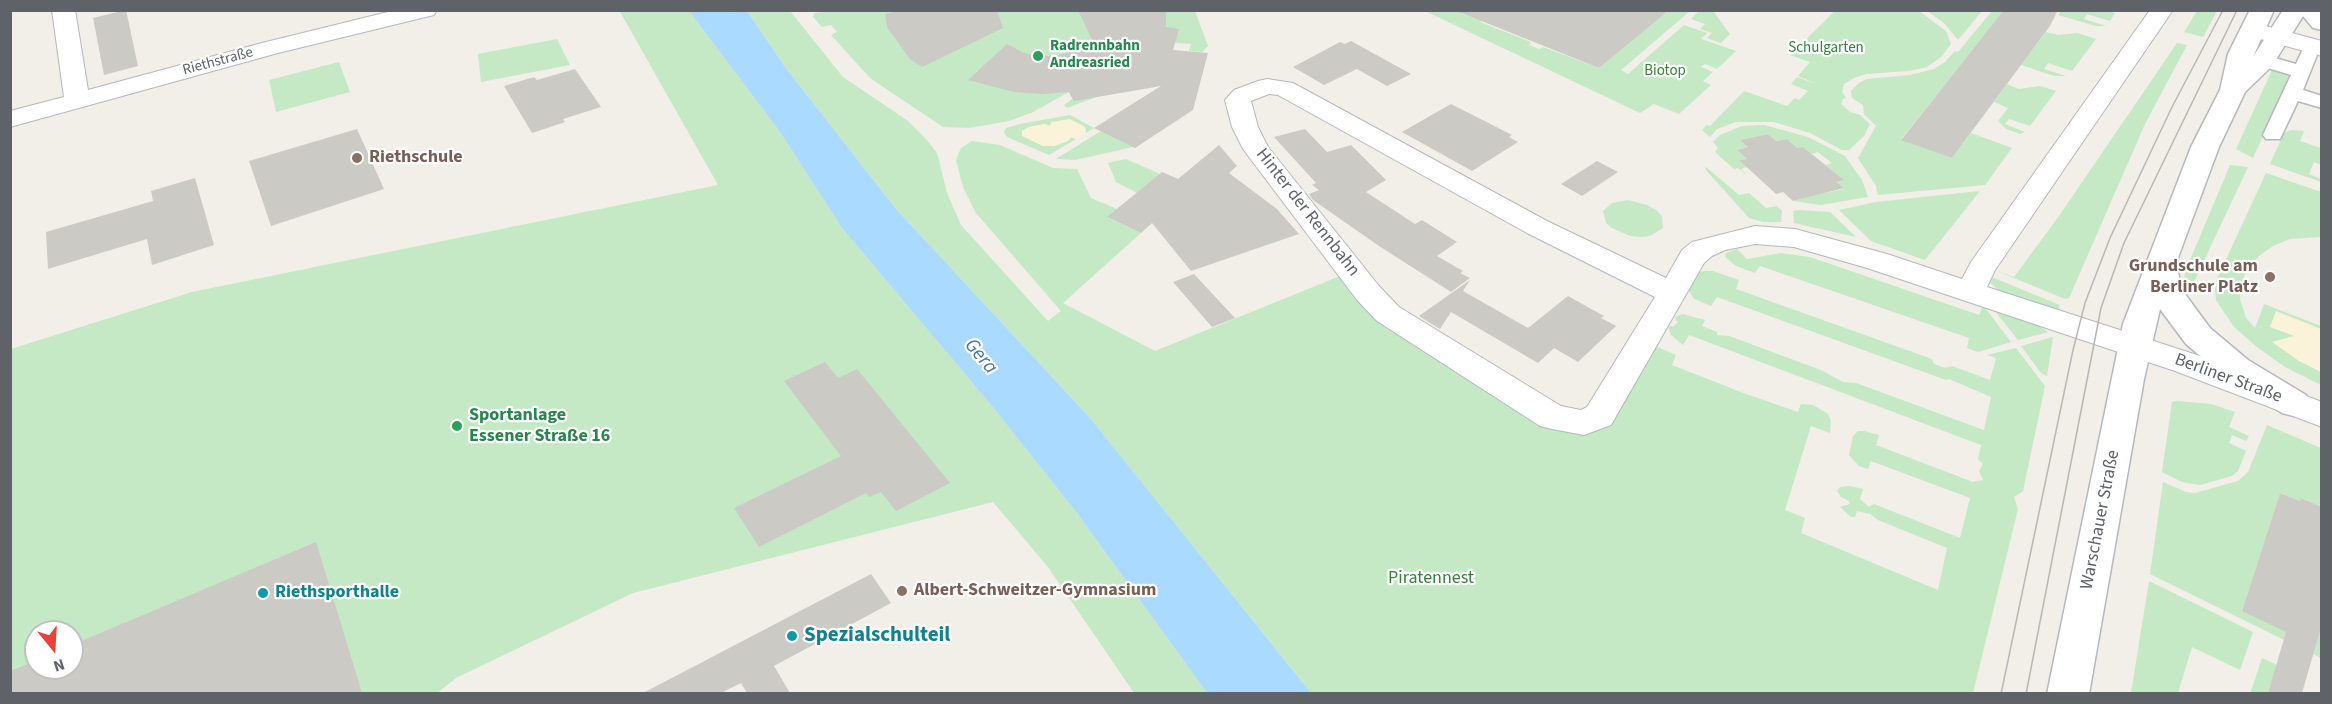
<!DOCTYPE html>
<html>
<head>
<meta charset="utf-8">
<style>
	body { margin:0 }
	#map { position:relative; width:2332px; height:704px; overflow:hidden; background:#f1efe8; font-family:"Source Sans 3",sans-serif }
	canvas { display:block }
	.frame { position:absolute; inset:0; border:12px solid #5f6368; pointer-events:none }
	.north { position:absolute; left:24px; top:620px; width:60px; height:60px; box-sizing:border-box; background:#fff; border:2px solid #bfc1c3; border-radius:50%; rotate:162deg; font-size:16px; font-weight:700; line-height:24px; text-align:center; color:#5f6368 }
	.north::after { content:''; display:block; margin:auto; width:21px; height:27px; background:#ea4335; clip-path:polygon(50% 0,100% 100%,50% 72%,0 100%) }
</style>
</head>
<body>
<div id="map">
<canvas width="2332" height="704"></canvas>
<div class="frame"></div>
<div class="north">N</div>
</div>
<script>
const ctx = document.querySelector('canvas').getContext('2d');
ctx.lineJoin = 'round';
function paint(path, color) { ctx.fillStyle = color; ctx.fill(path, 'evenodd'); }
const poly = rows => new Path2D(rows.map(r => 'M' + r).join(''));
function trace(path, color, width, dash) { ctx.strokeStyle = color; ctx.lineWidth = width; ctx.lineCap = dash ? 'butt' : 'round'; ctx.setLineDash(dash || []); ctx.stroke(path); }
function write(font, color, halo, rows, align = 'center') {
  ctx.font = font + ' "Source Sans 3",sans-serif'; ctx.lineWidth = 4.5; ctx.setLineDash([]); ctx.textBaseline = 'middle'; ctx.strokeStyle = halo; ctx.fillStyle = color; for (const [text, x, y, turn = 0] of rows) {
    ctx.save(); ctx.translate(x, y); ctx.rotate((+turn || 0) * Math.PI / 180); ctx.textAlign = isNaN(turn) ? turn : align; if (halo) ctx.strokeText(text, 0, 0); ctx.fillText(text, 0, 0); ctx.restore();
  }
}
const green = poly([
	[619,10,689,11,780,132,842,228,991,405,1077,513,1207,693,1134,693,1048,567,993,502,633,593,456,678,437,693,11,694,11,349,192,292,718,185],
	[36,632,72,632,72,668,36,668],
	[844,10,1195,11,1208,46,1202,52,1189,51,1191,44,1164,42,1099,96,1067,108,1064,105,1072,99,1069,92,1033,112,1009,121,969,128,943,127,870,78,831,35,837,32,831,25,822,27,813,17,814,13],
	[1836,10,1919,11,1946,31,1951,44,1941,57,1927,67,1909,71,1866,74,1854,78,1844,84,1842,92,1846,98,1843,99,1841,104,1850,112,1860,115,1870,124,1864,136,1849,150,1842,150,1810,133,1774,122,1736,122,1717,129,1710,137,1702,130,1707,125,1710,126,1744,91,1787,106,1795,98,1799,100,1808,91,1791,84,1797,77,1819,85,1798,76,1810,62,1790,55],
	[747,11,790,11,843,77,908,121,925,138,937,153,947,193,961,225,1048,321,1061,311,976,213,963,187,956,160,961,148,972,141,1000,145,1053,168,1077,169,1091,198,1117,209,1108,218,1141,233,1063,303,1155,351,1345,274,1581,429,1653,345,1676,355,1672,365,1746,394,1798,412,1801,404,1813,405,1828,414,1831,420,1830,433,1811,426,1785,510,1805,518,1801,533,1938,590,1947,548,1878,520,1870,514,1857,511,1855,517,1851,517,1840,507,1850,504,1849,501,1841,497,1837,491,1840,487,1850,486,1863,489,1860,499,1869,507,1874,504,1960,538,1970,498,1871,461,1868,469,1859,466,1849,455,1853,436,1858,431,1864,431,1879,435,1876,445,1973,482,1983,480,1979,471,1983,464,1978,459,1981,445,1689,335,1683,345,1671,335,1668,326,1674,326,1678,322,1675,320,1676,316,1683,314,1705,320,1702,326,1717,332,1717,335,1729,336,1821,370,1843,382,1856,383,1984,430,1991,397,1949,379,1946,380,1717,297,1711,306,1694,299,1689,291,1689,286,1696,273,1704,271,1713,271,1739,280,1736,289,1932,359,1934,364,1945,368,1952,366,1990,380,1996,358,1987,355,2016,348,2045,386,2023,491,2014,497,2018,509,1973,693,1311,693,1090,418,896,209,785,67],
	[1425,11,1461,11,1463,14,1474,18,1487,17,1480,22,1531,42,1529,45,1539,49,1543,47,1599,68,1624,47,1649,13,1660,17,1669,11,1690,11,1621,70,1628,74,1684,25,1707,33,1701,39,1736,51,1717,69,1705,64,1701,67,1713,72,1703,81,1711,85,1679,114,1654,104,1640,113],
	[1699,11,1713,11,1730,34,1721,43,1707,38,1712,33,1700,29,1705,24,1691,19],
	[1927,11,1982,11,1958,40,1944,23],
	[1992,11,2004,11,1901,139,1952,158,1971,133,2012,148,1985,185,1878,195,1876,186,1858,158,1876,126,1864,114,1863,105,1852,98,1851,91,1859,83,1867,79,1910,75,1934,69,1945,62,1955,51,1958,52],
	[2061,11,2114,11,2113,13,2115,13,2110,21,2087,14,2084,19,2106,26,2096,26,2058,15],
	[2197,11,2217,11,2203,37,2184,32],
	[2046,32,2058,35,2077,33,2096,39,2072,71,2048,63,2044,69,2066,76,2054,76,2021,65],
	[557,39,570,65,481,82,478,54],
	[2177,43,2187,45,2145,124,2069,298,2065,299,1992,269,2014,277,2059,216],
	[339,62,350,92,276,112,269,80],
	[2273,68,2296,80,2286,86,2253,158,2236,149],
	[2007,84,2019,89,2040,86,2056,91,2030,126,2009,119,2005,124,2025,132,2020,134,2006,129,1998,121,2008,108,1994,102],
	[1070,115,1094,128,1086,133,1085,127,1051,127,1045,124,1029,127,1022,131,1043,146,1054,146,1068,141,1071,137,1076,139,1049,155,1007,137,1004,132,1006,128,1020,124],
	[1764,125,1808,137,1845,156,1862,180,1868,197,1821,205,1793,201,1812,196,1822,190,1825,193,1844,189,1836,182,1843,180,1826,165,1832,163,1818,152,1812,154,1803,147,1797,148,1787,139,1776,141,1768,134,1740,140,1748,147,1737,150,1747,159,1740,160,1747,167,1741,169,1747,175,1738,168,1734,169,1715,152,1718,148,1713,142,1720,135,1742,126],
	[2291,130,2304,131,2300,141,2321,148,2321,165,2314,162,2309,174,2321,179,2321,182,2270,164,2284,133],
	[1101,131,1133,147,1075,160,1056,159],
	[1126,159,1160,174,1137,193,1116,182,1108,163],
	[2230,165,2248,167,2194,282,2184,278,2185,272],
	[1706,167,1739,195,1749,193,1766,208,1777,206,1782,211,1781,222,1763,222,1749,218,1705,169],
	[2266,173,2321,192,2321,237,2290,239,2273,246,2259,256,2248,269,2241,282,2240,299,2246,318,2255,328,2264,304,2321,326,2321,385,2285,367,2257,347,2234,327,2216,300,2215,290,2217,279],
	[1980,191,1925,260,1871,241,1839,210,1876,202],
	[1628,200,1647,205,1656,210,1662,216,1663,228,1650,236,1641,237,1630,236,1612,228,1606,223,1603,211,1612,203],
	[1798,210,1830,212,1856,237,1794,223,1793,211],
	[1737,249,1747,259,1781,253,1810,257,1979,315,1983,305,2011,342,1978,352,1967,348,1969,338,1760,266,1755,273,1736,266,1725,257,1726,253],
	[1989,276,2060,305,2058,315,2000,292,1991,283],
	[1994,310,2038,325,2048,332,2018,340],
	[2053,337,2047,376,2041,373,2021,346],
	[2178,401,2211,404,2235,412,2229,427,2249,436,2246,441,2232,435,2229,443,2246,451,2238,471,2232,476,2200,485,2182,482,2162,472,2172,402],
	[2267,425,2321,448,2321,507,2302,498,2300,501,2280,493,2242,611,2321,624,2321,658,2150,574,2163,482,2186,492,2195,493,2238,481,2248,472],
	[2149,581,2253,632,2240,670,2192,647,2178,693,2131,693],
	[2262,658,2277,665,2268,693,2250,694]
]);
const sand = poly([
	[1070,119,1085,127,1086,133,1076,139,1071,137,1068,141,1054,146,1043,146,1022,136,1022,131,1029,127,1045,124,1050,126,1051,122],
	[2276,311,2321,329,2321,372,2299,361,2272,342,2294,336,2270,327]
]);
const water = poly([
	[689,11,747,11,785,67,896,209,1090,418,1311,693,1207,693,1077,513,991,405,842,228,780,132]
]);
const building = poly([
	[126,10,138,66,104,75,93,18],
	[901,10,997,10,1003,28,922,67,910,59,887,27,885,14],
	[1078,10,1166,10,1166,27,1179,29,1173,50,1208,53,1193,110,1135,148,1094,128,1161,86,1074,101,1069,92,1042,94,1014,92,968,80,1007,44,1024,53,1037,56,1056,56,1072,51,1092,40],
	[1454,10,1669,10,1599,68],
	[2004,10,2058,10,2050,26,1952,158,1901,140],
	[1351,41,1411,74,1387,86,1357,69,1324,85,1293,67,1340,42,1345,44],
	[575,69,601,107,563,119,565,122,532,133,504,86,534,77,537,80],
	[1451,104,1512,135,1509,137,1518,142,1472,171,1402,132],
	[357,129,384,189,271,226,249,161],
	[1305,129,1327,152,1351,145,1386,180,1366,192,1415,224,1422,220,1457,242,1437,256,1463,271,1460,273,1470,278,1451,292,1379,246,1313,200,1309,194,1319,190,1312,185,1316,183,1274,137],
	[1768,134,1776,141,1787,139,1797,148,1803,147,1844,180,1836,182,1844,188,1793,201,1783,192,1776,194,1739,160,1747,159,1737,150,1748,147,1740,140],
	[1219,145,1237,166,1229,173,1277,209,1299,234,1191,271,1152,223,1141,233,1107,217,1162,172,1178,179],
	[1597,161,1618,172,1582,196,1561,184],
	[195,178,214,245,152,265,147,239,48,269,46,232,153,201,151,191],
	[1194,274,1235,318,1212,327,1173,282],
	[1470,280,1463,291,1528,328,1568,296,1604,316,1601,318,1616,326,1578,362,1554,348,1538,363,1451,312,1440,329,1419,316],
	[825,362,838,378,857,369,950,483,896,511,881,492,869,497,866,493,759,547,734,508,841,456,784,381],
	[2280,493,2300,501,2301,498,2322,507,2322,624,2302,693,2268,693,2286,632,2242,611],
	[316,542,362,693,10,693,10,671,36,661,36,668,72,668,72,645],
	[871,574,891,603,774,666,790,693,747,693,741,683,721,693,643,693]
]);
const pedestrian = poly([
	[2308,50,2314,51,2317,55,2303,90,2322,96,2322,108,2298,101,2280,139,2266,139,2263,135,2291,75,2268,68,2266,64,2268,60,2275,58,2296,64,2302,51,2308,50]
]);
const minor = poly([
	[52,10,75,10,88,90,262,43,396,10,437,10,434,15,278,53,10,127,10,111,64,97,52,10],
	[2150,10,2173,10,1995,270,1987,287,2197,355,2322,402,2322,427,2175,371,1867,268,1794,247,1755,244,1725,250,1712,256,1704,263,1611,425,1584,435,1552,429,1540,426,1377,321,1357,300,1243,149,1232,127,1225,100,1234,90,1258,81,1267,79,1293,83,1547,221,1666,278,1682,250,1692,242,1755,226,1795,229,1887,254,1962,279,1971,262,2150,10],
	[1269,94,1278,95,1527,233,1655,297,1587,407,1581,410,1561,406,1399,307,1379,286,1268,147,1258,127,1251,101,1269,94],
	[2254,23,2322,41,2322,56,2246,35,2242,30,2246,25,2254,23]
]);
const tertiary = poly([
	[2250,10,2274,10,2253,57,2283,10,2322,10,2322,30,2313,28,2303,16,2272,66,2245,92,2219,147,2176,263,2182,290,2210,328,2248,360,2306,395,2311,404,2306,413,2294,416,2282,413,2224,376,2186,344,2160,309,2144,379,2089,694,2047,694,2123,324,2191,147,2220,90,2228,54,2250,10]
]);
const tram = poly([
	[2001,694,2073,350,2085,303,2110,238,2172,107,2223,10],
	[2026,694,2101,308,2124,243,2237,10]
]);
const markers = [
	[1038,56,6,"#2e9e5b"],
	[357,158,6,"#8d6e63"],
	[2270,277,6,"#8d6e63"],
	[457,426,6,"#2e9e5b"],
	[902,591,6,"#8d6e63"],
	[263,593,6,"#0f9aa8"],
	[792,636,6,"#0f9aa8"]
];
const farLeisurenames = [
	["Radrennbahn",1050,47],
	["Andreasried",1050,64]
];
const farParknames = [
	["Schulgarten",1826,49],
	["Biotop",1665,72]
];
const farStreetnames = [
	["Riethstraße",218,62,-15]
];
const educationNames = [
	["Riethschule",369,158],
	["Grundschule am",2258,267,"right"],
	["Berliner Platz",2258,288,"right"],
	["Albert-Schweitzer-Gymnasium",914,591]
];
const streetNames = [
	["Hinter der Rennbahn",1307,213,52],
	["Berliner Straße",2228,379,20],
	["Warschauer Straße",2101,520,-79]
];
const leisureNames = [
	["Sportanlage",469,416],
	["Essener Straße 16",469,437]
];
const parkNames = [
	["Piratennest",1431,579]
];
const cultureNames = [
	["Riethsporthalle",275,593]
];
const waterNames = [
	["Gera",980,357,50]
];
const nearCulturenames = [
	["Spezialschulteil",804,636]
];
paint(green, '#c5e8c5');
paint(sand, '#fbf3d9');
paint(water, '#aadaff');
paint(building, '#cccac5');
trace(pedestrian, '#b5b8bc', 3);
trace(minor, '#b5b8bc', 2);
trace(tertiary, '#b5b8bc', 3);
paint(pedestrian, '#fff');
paint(minor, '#fff');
paint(tertiary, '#fff');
trace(tram, '#b6b7b8', 1.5);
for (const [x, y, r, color] of markers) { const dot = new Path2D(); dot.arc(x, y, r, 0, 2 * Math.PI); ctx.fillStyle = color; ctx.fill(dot); trace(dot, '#fff', 2); }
write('bold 15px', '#27864d', '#fff', farLeisurenames, 'left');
write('15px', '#348238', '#fff', farParknames);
write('15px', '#5f6368', '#fff', farStreetnames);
write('bold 18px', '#785e54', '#fff', educationNames, 'left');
write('18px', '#5f6368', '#fff', streetNames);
write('bold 18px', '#27864d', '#fff', leisureNames, 'left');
write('18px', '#348238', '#fff', parkNames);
write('bold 18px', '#0d838f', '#fff', cultureNames, 'left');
write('italic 20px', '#4174aa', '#fff', waterNames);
write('bold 21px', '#0d838f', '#fff', nearCulturenames, 'left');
</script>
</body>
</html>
